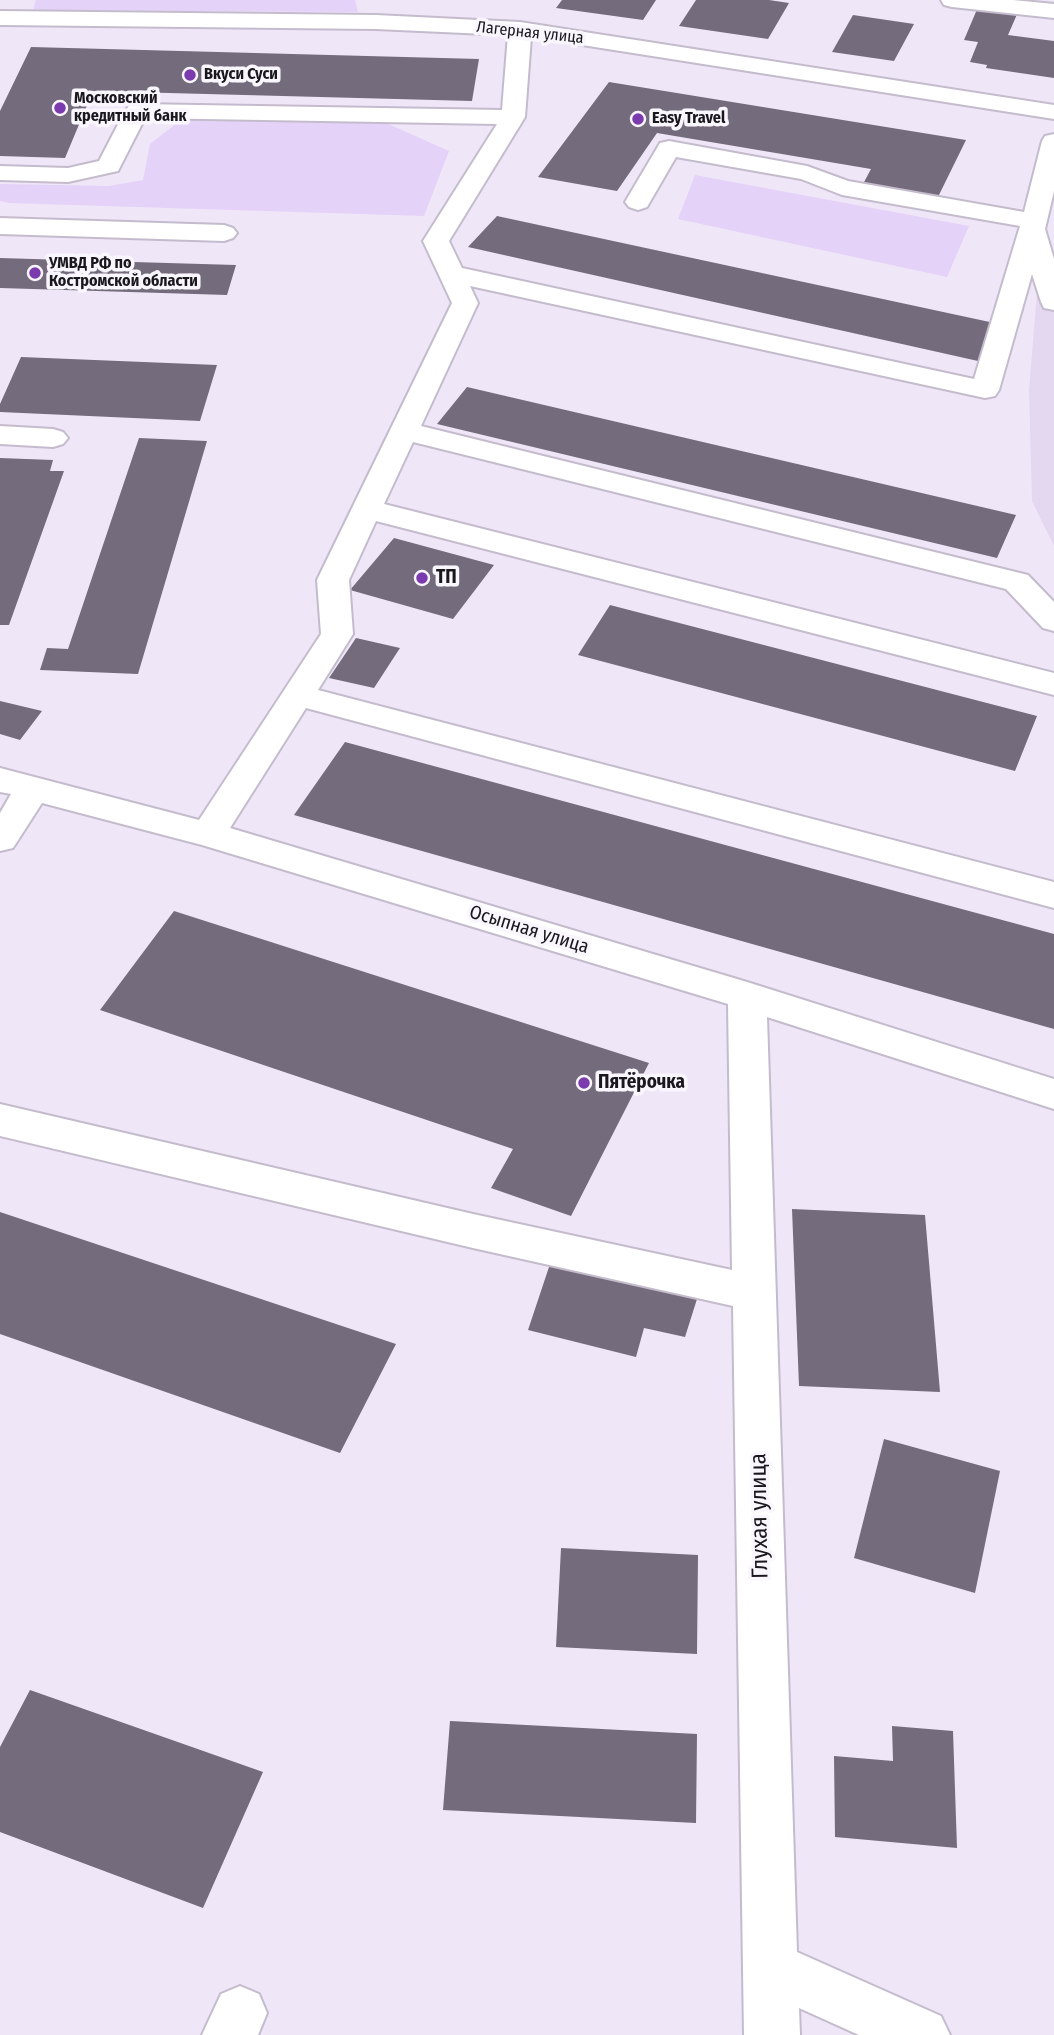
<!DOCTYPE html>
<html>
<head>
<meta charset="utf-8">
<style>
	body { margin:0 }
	canvas { display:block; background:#efe6f8 }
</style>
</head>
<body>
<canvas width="1054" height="2035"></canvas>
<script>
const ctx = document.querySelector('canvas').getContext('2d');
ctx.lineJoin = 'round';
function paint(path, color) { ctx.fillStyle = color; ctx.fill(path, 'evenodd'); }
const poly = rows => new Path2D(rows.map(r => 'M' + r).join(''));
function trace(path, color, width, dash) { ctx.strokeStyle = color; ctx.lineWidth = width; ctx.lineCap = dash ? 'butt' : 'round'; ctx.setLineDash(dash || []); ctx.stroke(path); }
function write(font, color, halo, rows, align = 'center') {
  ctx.font = font + ' "Fira Sans Condensed",sans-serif'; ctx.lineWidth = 7; ctx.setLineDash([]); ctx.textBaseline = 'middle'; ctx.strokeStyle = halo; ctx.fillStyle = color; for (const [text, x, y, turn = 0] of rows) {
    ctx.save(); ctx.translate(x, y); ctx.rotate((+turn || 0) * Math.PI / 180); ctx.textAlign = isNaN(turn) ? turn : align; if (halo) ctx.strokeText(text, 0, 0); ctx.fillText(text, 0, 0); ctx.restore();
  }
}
const built = poly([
	[1037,292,1054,295,1054,546,1032,501,1029,390]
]);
const green = poly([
	[36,0,355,0,358,12,33,10],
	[186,116,386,123,449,151,424,216,9,203,0,201,0,184,109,186,143,180,150,144],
	[695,175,969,226,947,277,678,219]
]);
const building = poly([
	[562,0,656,0,643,20,556,8],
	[696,0,769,0,789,3,768,39,679,26],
	[978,7,1018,12,1008,35,1054,41,1054,78,986,68,987,65,970,62,978,42,964,40],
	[853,15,914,24,894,61,832,52],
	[31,47,479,59,472,101,93,91,65,158,0,156,0,111],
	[609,82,966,140,938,197,863,184,871,169,657,133,617,191,538,177],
	[497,216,999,324,978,361,468,247],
	[0,258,99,261,236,265,227,295,0,288],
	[21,357,217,365,200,421,0,412,0,404],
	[467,387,1016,515,997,558,437,424],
	[139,438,207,441,138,674,40,670,47,648,68,649],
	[0,458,53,460,50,471,64,471,9,625,0,625],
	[394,538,494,565,453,619,350,590],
	[610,605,1037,716,1015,771,578,655],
	[356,638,400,648,374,688,329,678],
	[0,701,42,711,20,740,0,734],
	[345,742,1054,934,1054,1029,294,815],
	[174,911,649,1063,571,1216,491,1188,513,1149,100,1010],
	[792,1209,925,1215,940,1392,799,1386],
	[0,1212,396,1344,340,1453,0,1334],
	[550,1264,697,1299,685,1337,644,1328,636,1357,528,1330],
	[884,1439,1000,1471,975,1593,854,1558],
	[561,1548,698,1555,697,1654,556,1647],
	[30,1690,263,1772,203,1908,0,1832,0,1747],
	[450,1721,697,1734,696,1823,443,1810],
	[892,1726,953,1731,957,1848,835,1837,834,1756,893,1761]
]);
const minor = poly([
	[941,0,1013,0,1054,4,1054,18,952,7,944,5,941,0],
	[0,11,376,15,520,22,1054,105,1054,119,531,37,525,117,449,241,462,268,974,379,1020,226,842,195,801,179,676,157,647,207,638,210,629,207,625,202,660,143,669,141,807,166,848,181,1024,212,1042,141,1045,136,1054,134,1054,191,1045,229,1054,259,1054,310,1044,308,1041,302,1032,274,999,390,995,396,985,398,470,286,478,303,421,426,1028,575,1054,602,1054,631,1043,628,1006,589,413,442,384,504,1054,673,1054,695,376,521,349,580,353,634,318,690,1054,882,1054,908,306,708,230,828,747,982,1054,1079,1054,1109,767,1017,797,1952,941,2016,950,2035,859,2035,799,2008,800,2035,744,2035,733,1306,473,1248,0,1136,0,1104,473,1214,732,1270,728,1004,202,845,42,803,13,848,0,851,0,813,11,794,0,792,0,768,199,820,321,634,317,580,452,303,423,241,497,124,145,118,118,171,68,182,0,180,0,166,68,168,99,161,125,111,129,106,137,104,502,110,508,35,376,29,0,25,0,11],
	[0,218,224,225,233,228,237,233,233,238,224,241,0,234,0,218],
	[0,426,53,429,63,432,68,438,63,444,53,447,0,444,0,426],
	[240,1986,259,1994,267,2013,258,2035,202,2035,221,1994,240,1986]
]);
const markers = [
	[190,75,7,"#7c3aaf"],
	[60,108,7,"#7c3aaf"],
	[638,119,7,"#7c3aaf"],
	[35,273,7,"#7c3aaf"],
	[422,578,7,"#7c3aaf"],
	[584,1083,7,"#7c3aaf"]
];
const farStreetnames = [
	["Лагерная улица",530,33,6]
];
const farPoinames = [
	["Вкуси Суси",204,75],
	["Московский",74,99],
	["кредитный банк",74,117],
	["Easy Travel",652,119],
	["УМВД РФ по",49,264],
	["Костромской области",49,282]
];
const poiNames = [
	["ТП",436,578],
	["Пятёрочка",598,1083]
];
const streetNames = [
	["Осыпная улица",529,930,17]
];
const nearStreetnames = [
	["Глухая улица",760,1516,-91]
];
paint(built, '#e4d8f1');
paint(green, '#e5d2f9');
paint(building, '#746c7c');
trace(minor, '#c4bccd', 4);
paint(minor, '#fff');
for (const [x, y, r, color] of markers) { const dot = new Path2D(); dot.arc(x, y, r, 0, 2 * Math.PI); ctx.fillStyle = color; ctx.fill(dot); trace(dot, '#f9f6fd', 2.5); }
write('16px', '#1a171d', '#f9f6fd', farStreetnames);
write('bold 16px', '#1a171d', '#f9f6fd', farPoinames, 'left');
write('bold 19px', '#1a171d', '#f9f6fd', poiNames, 'left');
write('19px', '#1a171d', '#f9f6fd', streetNames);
write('23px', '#1a171d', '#f9f6fd', nearStreetnames);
</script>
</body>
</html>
